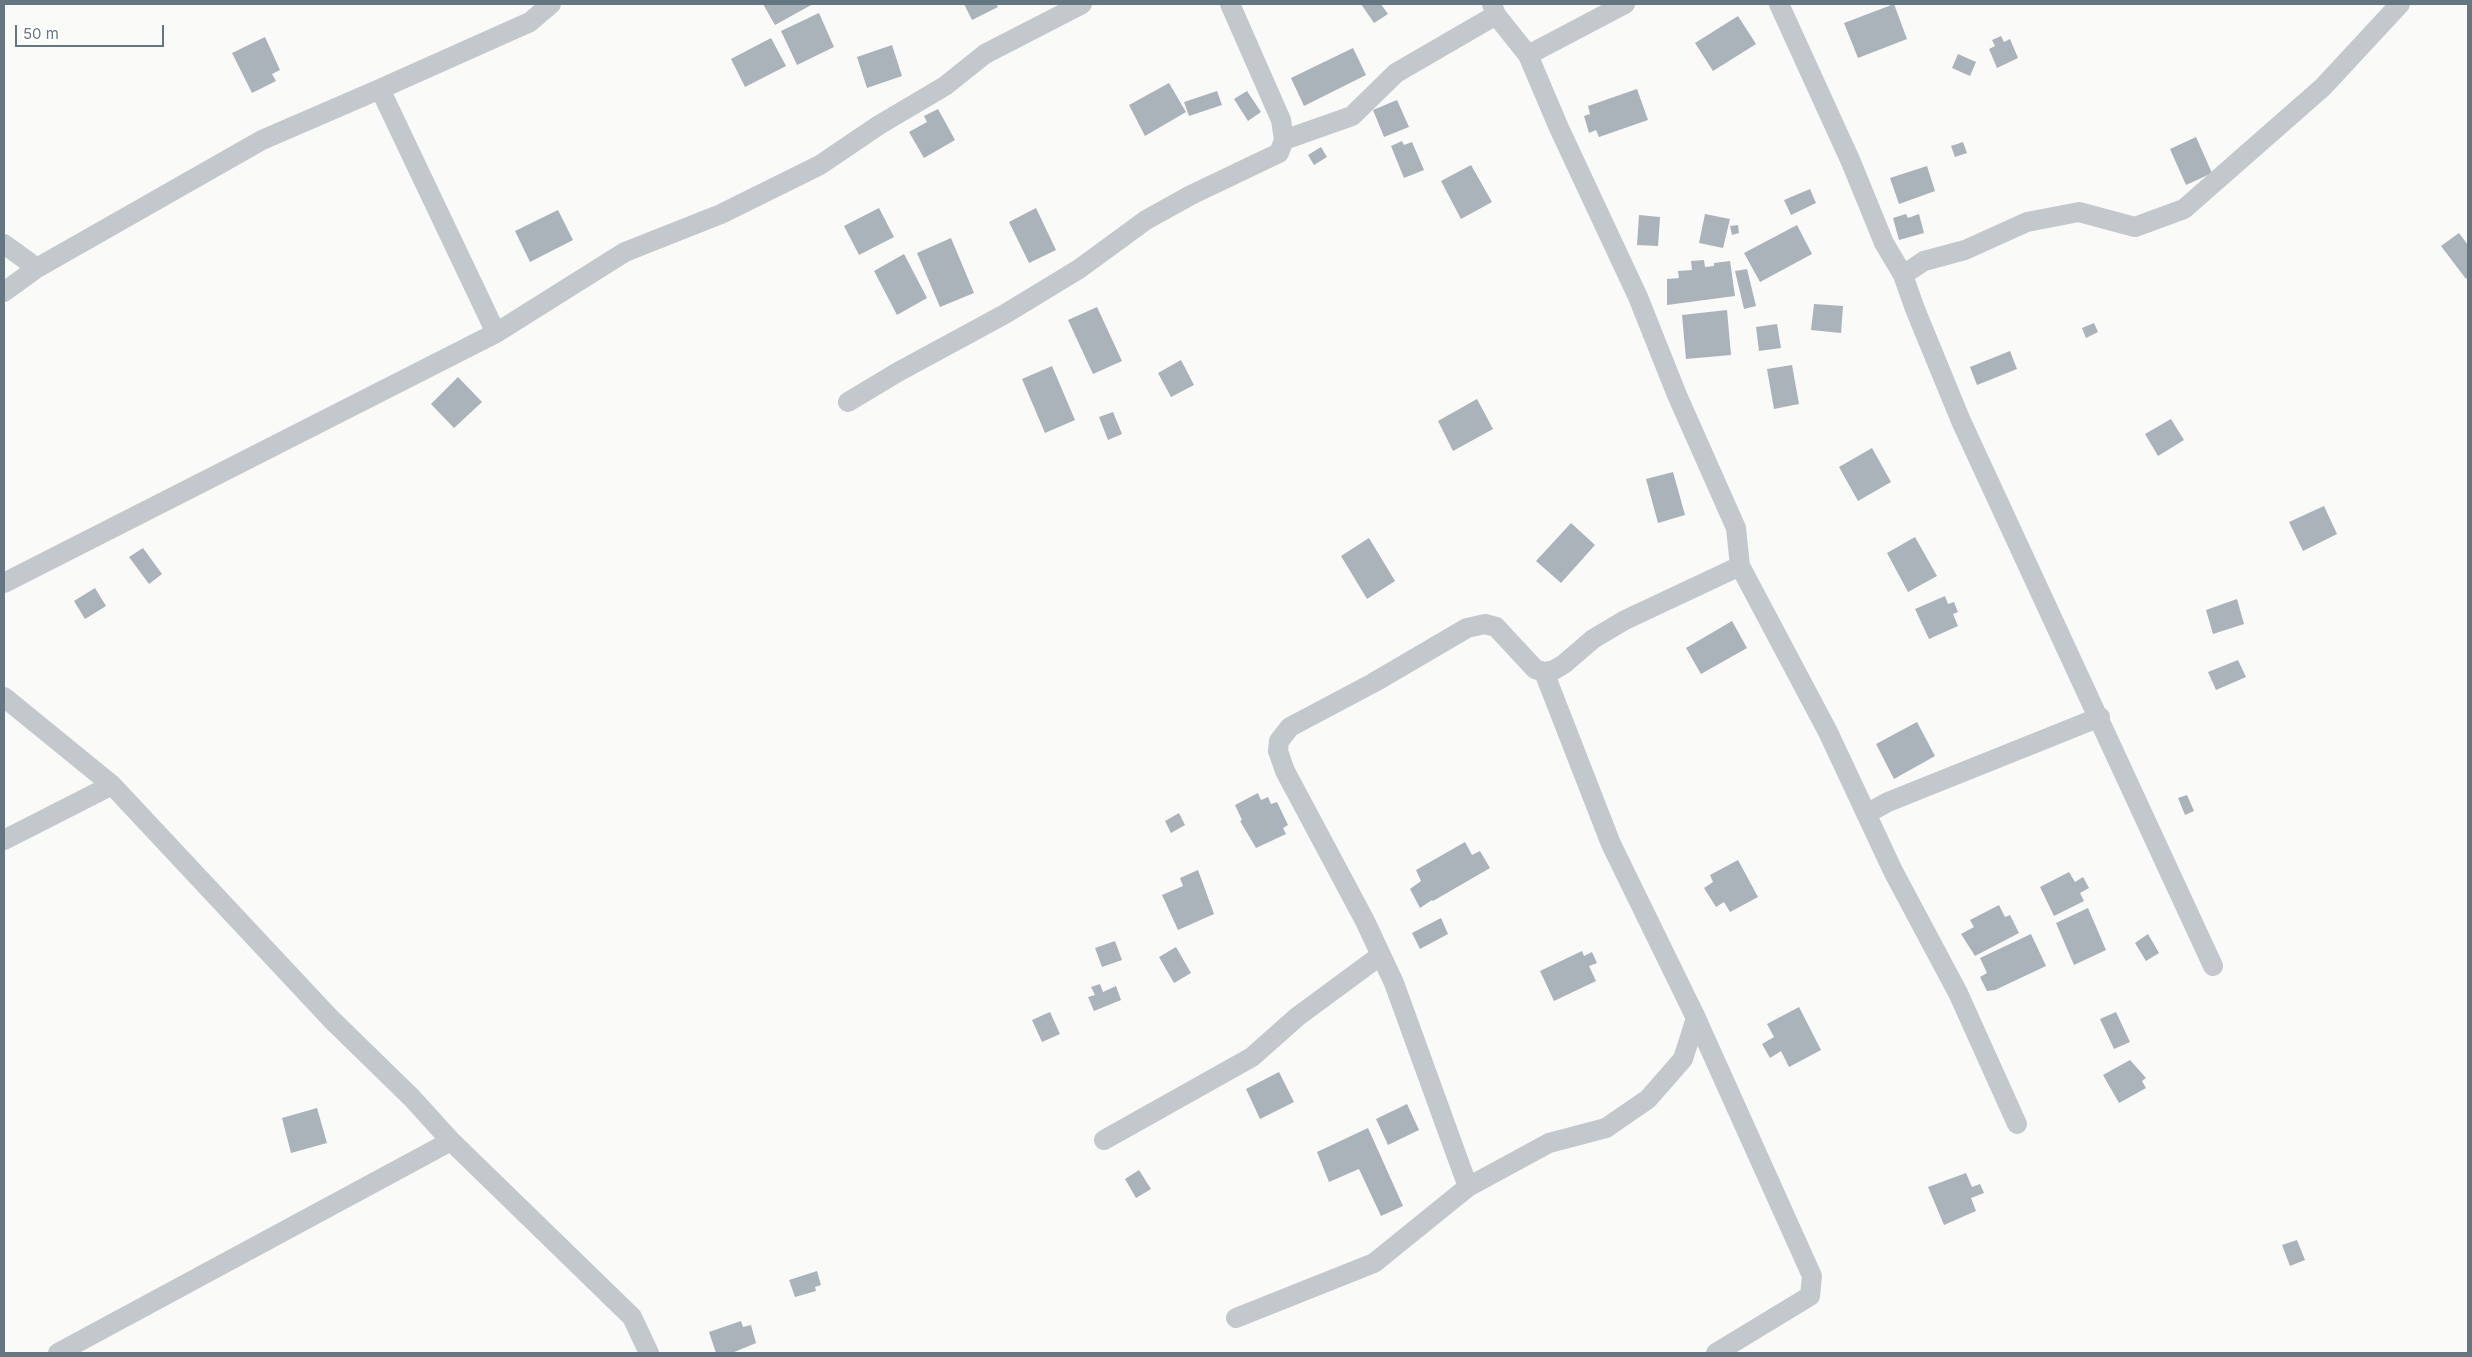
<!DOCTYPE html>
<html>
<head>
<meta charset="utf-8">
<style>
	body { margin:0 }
	#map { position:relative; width:2472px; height:1357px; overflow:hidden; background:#fafaf8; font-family:Inter,sans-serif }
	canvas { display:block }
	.frame { position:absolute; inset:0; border:5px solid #657683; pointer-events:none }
	.scale { position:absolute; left:15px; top:25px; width:149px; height:22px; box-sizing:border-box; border:2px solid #657683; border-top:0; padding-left:6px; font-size:15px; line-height:18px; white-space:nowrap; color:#657683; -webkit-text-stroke:4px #fff; paint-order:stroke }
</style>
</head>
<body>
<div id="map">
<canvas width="2472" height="1357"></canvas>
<div class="frame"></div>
<div class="scale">50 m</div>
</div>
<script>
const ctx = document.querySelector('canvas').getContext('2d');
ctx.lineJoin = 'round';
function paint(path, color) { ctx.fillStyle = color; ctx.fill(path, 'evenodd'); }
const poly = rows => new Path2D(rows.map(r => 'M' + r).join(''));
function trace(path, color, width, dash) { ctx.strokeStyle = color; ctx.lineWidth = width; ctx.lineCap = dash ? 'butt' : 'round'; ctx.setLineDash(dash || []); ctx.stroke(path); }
const building = poly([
	[763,4,813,4,775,25],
	[964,4,996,4,998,7,972,20],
	[1361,4,1381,4,1388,14,1374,23],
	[1894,4,1907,39,1858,58,1844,23],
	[819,13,834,47,797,65,781,31],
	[1738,16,1756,44,1713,71,1695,43],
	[2001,36,2004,42,2010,39,2018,58,1997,68,1989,49,1995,46,1992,40],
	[265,37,280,70,272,74,276,81,252,93,232,53],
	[771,38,786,66,745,87,731,59],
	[892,45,902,76,867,88,857,57],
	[1353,48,1366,75,1304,106,1291,78],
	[1958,54,1976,62,1970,76,1952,68],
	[1169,83,1186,112,1145,136,1129,105],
	[1637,89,1648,120,1599,137,1596,130,1589,133,1584,116,1590,114,1588,106],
	[1217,91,1222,105,1189,116,1184,102],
	[1247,91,1261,112,1248,121,1234,99],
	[1397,100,1409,127,1384,137,1373,110],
	[938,109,955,140,924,158,909,132,927,122,924,116],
	[2196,137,2212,173,2186,185,2170,149],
	[1402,141,1404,145,1412,142,1424,170,1404,178,1391,146],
	[1963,142,1967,153,1955,157,1951,146],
	[1321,147,1327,157,1314,165,1308,155],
	[1471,165,1492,202,1461,219,1441,181],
	[1927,166,1935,191,1899,204,1890,178],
	[1810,189,1816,203,1791,215,1784,200],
	[879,208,894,237,859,255,844,226],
	[1036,208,1056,250,1029,263,1009,222],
	[558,210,573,240,530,262,515,231],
	[1705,214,1730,219,1723,248,1699,243],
	[1906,214,1908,218,1919,214,1924,233,1899,240,1893,218],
	[1639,215,1660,217,1658,246,1637,245],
	[1738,225,1739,233,1732,235,1730,226],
	[1797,225,1812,254,1760,282,1744,253],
	[2459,233,2468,245,2468,277,2466,279,2441,246],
	[951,238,974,293,940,307,917,253],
	[904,254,927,298,897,315,874,271],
	[1704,260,1705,267,1714,266,1714,263,1730,261,1735,296,1667,305,1667,279,1679,278,1678,271,1692,270,1691,261],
	[1747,269,1756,306,1744,309,1735,271],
	[1814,304,1843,306,1841,333,1811,330],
	[1097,307,1122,361,1093,374,1068,320],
	[1727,310,1731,355,1686,359,1682,315],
	[2094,323,2098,332,2086,338,2082,328],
	[1777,324,1781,348,1759,351,1756,327],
	[2010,351,2017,369,1977,385,1970,367],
	[1181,360,1194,385,1171,397,1158,373],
	[1792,365,1799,404,1774,409,1767,369],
	[1052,366,1075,420,1045,433,1022,379],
	[458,377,482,402,454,428,431,404],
	[1477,399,1493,429,1453,451,1438,421],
	[1113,412,1122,434,1108,440,1099,417],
	[2171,419,2184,440,2158,456,2145,434],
	[1872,448,1891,482,1858,501,1839,467],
	[1673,472,1685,515,1658,523,1646,479],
	[2324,506,2337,534,2303,551,2289,522],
	[1571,523,1595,545,1561,583,1536,561],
	[1915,537,1937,576,1908,592,1887,553],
	[1369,538,1395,581,1367,599,1341,556],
	[143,548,162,574,149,584,129,557],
	[95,588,106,606,85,619,74,601],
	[1945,596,1948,604,1954,602,1958,612,1953,614,1958,626,1929,639,1915,609],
	[2237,599,2244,624,2213,634,2206,610],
	[1732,621,1747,648,1701,674,1686,648],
	[2238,660,2246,677,2216,690,2208,672],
	[1917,722,1935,756,1894,779,1876,744],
	[1258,793,1261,800,1268,797,1271,804,1277,802,1288,825,1283,828,1286,834,1256,848,1240,821,1242,820,1235,805],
	[2187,795,2194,811,2185,815,2178,798],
	[1179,813,1185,825,1171,833,1165,821],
	[1465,842,1472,855,1480,851,1490,868,1433,901,1432,900,1420,908,1410,889,1421,881,1416,870],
	[1738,860,1758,897,1730,912,1724,902,1716,907,1704,888,1713,882,1710,875],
	[1198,870,1214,914,1178,930,1162,895,1183,886,1180,878],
	[2069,872,2075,882,2083,877,2089,888,2080,893,2084,901,2054,916,2040,887],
	[1999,905,2005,917,2010,915,2019,933,1975,956,1961,934,1974,927,1970,920],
	[2088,908,2106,950,2074,965,2056,923],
	[1441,918,1448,934,1420,949,1412,933],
	[2031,934,2046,966,1995,990,1987,991,1980,977,1987,973,1980,958],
	[2148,934,2159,953,2146,961,2135,943],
	[1115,941,1122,960,1102,967,1095,948],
	[1176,947,1191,973,1174,983,1159,957],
	[1582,951,1584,956,1592,952,1597,963,1589,966,1596,981,1554,1001,1540,971],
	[1100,984,1103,992,1116,986,1121,1000,1094,1011,1088,997,1095,995,1091,987],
	[1799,1007,1821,1050,1789,1067,1781,1051,1770,1058,1762,1044,1774,1037,1767,1024],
	[1050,1012,1060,1034,1042,1042,1032,1020],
	[2116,1012,2130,1042,2114,1049,2100,1019],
	[2130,1060,2146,1078,2142,1081,2146,1088,2119,1103,2103,1075],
	[1279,1072,1294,1102,1260,1119,1246,1089],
	[1407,1104,1419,1130,1388,1145,1376,1119],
	[317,1108,327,1143,291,1153,282,1118],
	[1368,1128,1403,1206,1381,1216,1359,1169,1329,1182,1317,1152],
	[1139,1170,1151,1189,1136,1198,1125,1179],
	[1966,1173,1972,1187,1980,1184,1984,1193,1971,1198,1976,1211,1944,1225,1928,1187],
	[2297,1240,2305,1260,2290,1266,2282,1245],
	[817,1271,821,1285,815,1287,816,1291,795,1297,789,1280],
	[741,1321,743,1327,751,1325,756,1343,732,1353,716,1353,709,1332]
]);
const street = poly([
	[1492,4,1496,15,1528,55,1559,128,1638,297,1677,395,1736,528,1740,566,1828,732,1893,871,1958,993,2017,1124],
	[1779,4,1851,162,1884,243,1903,275,1915,309,1961,421,2213,966],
	[1528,55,1625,4],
	[380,89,530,22,551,4],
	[1284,140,1352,116,1396,73,1496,15],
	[4,244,37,268],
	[1903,275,1924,261,1965,250,2027,222,2079,212,2135,227,2184,209,2323,87,2400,4],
	[4,292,37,268,262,140,380,89,496,333],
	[848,402,898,372,1005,314,1079,269,1146,220,1191,195,1279,153,1284,140,1281,120,1230,4],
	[4,583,496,333,625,252,721,214,820,165,879,125,945,86,985,54,1082,4],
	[1544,672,1611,844,1696,1018,1812,1276,1810,1296,1716,1353],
	[4,697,112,785,331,1019,412,1098,451,1141,632,1317,649,1353],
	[1866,814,1888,802,2100,717],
	[4,840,112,785],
	[1104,1140,1252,1057,1297,1017,1381,955],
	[1468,1187,1394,983,1365,921,1285,771,1278,751,1279,741,1290,727,1373,683,1467,628,1485,624,1496,627,1535,669,1544,672,1554,670,1564,664,1593,639,1625,620,1740,566],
	[1236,1318,1374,1263,1468,1187,1549,1143,1606,1128,1648,1099,1683,1059,1696,1018],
	[58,1353,451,1141]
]);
paint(building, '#aab3b9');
trace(street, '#c3c8cc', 20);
</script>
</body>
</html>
